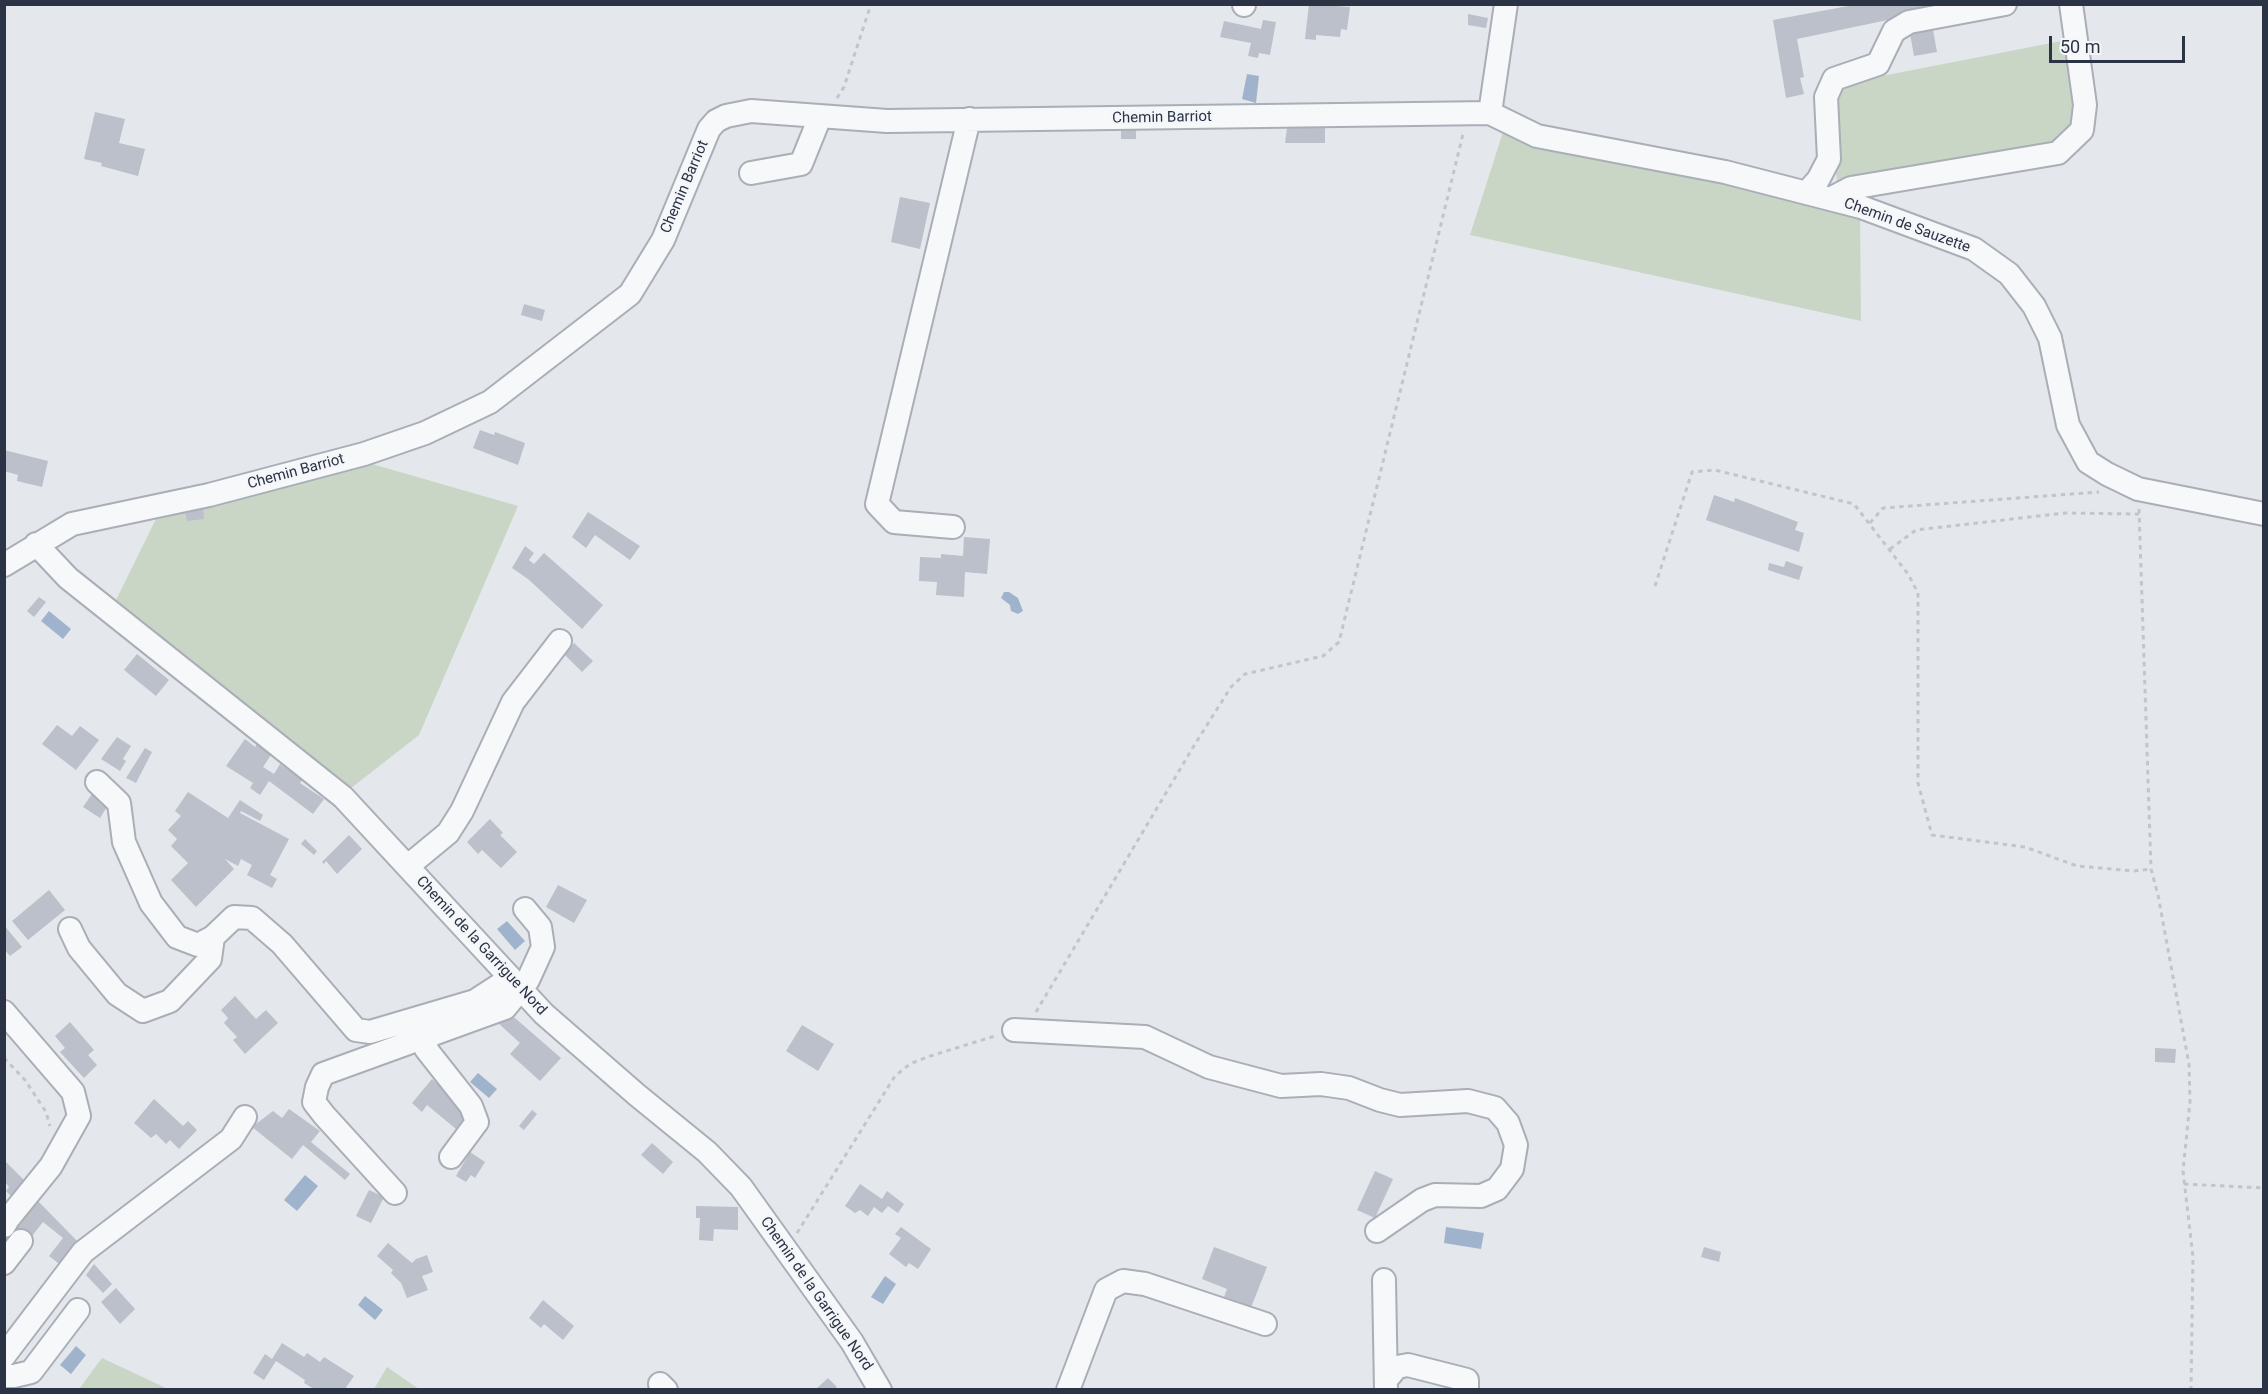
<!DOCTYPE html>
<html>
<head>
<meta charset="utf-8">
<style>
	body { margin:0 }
	#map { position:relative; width:2268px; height:1394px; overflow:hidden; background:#e4e7ec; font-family:Roboto,sans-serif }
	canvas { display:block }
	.frame { position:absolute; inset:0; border:6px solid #2b3445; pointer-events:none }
	.scale { position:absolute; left:2049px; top:36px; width:136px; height:27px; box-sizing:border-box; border:3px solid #2b3445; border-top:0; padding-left:8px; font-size:18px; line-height:21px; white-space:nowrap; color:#2b3445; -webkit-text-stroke:4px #f4f6f9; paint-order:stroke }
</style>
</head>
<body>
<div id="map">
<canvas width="2268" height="1394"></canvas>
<div class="frame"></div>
<div class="scale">50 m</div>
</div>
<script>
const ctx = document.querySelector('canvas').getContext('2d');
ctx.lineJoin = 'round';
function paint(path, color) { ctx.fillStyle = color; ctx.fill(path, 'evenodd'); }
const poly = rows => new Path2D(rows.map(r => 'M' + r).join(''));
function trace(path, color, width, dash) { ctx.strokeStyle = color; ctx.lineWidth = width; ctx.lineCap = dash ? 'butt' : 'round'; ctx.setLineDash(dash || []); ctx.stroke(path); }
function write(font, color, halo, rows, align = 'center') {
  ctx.font = font + ' Roboto,sans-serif'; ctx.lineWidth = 4.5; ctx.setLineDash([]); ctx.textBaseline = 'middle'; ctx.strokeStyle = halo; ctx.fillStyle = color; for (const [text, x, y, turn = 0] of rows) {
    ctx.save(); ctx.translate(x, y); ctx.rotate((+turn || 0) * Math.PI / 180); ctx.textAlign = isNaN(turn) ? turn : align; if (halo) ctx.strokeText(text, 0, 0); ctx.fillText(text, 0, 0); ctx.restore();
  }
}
const green = poly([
	[2072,39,2079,108,2072,131,2057,147,1837,183,1831,110,1835,95,1851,82],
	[1503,132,1823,203,1860,216,1861,321,1470,235],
	[365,462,518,506,419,735,346,792,115,602,159,513],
	[102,1358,168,1389,79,1389],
	[387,1367,419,1389,374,1389]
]);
const water = poly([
	[1247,74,1259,76,1256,103,1242,99],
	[1004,592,1009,592,1018,598,1023,611,1018,614,1011,611,1010,605,1001,598],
	[49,611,71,629,63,639,41,621],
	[507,921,525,941,515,950,497,929],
	[478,1073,497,1089,489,1098,470,1082],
	[305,1175,318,1186,297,1211,284,1200],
	[1446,1227,1484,1233,1481,1249,1444,1243],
	[885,1276,896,1284,883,1304,871,1297],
	[365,1296,383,1310,375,1320,358,1305],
	[76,1346,86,1355,71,1374,60,1365]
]);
const building = poly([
	[1309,4,1350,7,1347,30,1341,29,1340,37,1316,35,1316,40,1305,39],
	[1859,4,1964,4,1797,39,1804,77,1800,78,1804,94,1786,98,1773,20],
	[1468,14,1488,18,1486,28,1468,25],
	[1263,20,1276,22,1270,55,1259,53,1258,58,1248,56,1251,43,1220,37,1224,21,1261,29],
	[1932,24,1937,52,1914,56,1909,28],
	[95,112,125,119,119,143,145,149,138,176,101,166,102,163,84,159],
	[1121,125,1136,125,1136,139,1121,139],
	[1325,127,1325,143,1285,143,1287,128],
	[900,197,930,203,920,249,891,242],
	[524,304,545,310,542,321,521,315],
	[480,430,494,435,495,432,525,443,518,465,473,448],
	[4,450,48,461,42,487,17,481,18,475,4,471],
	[1714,495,1734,502,1735,498,1798,522,1795,530,1804,533,1799,552,1706,520],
	[203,508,204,519,187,521,185,511],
	[588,512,640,546,630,560,595,535,586,548,572,537],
	[964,537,990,539,987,574,965,572,964,597,936,595,937,582,919,581,920,557,941,558,941,554,963,556],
	[525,546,534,553,529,560,534,564,544,553,603,605,582,629,528,579,512,568],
	[1786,561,1803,567,1799,580,1768,570,1769,563,1784,567],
	[39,597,46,602,34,617,27,611],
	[574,643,593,661,582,672,564,654],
	[137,654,169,680,156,696,124,670],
	[57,725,72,736,80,726,99,740,76,770,42,744],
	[117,737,131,746,123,759,126,761,120,771,101,759],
	[245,739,255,747,257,744,271,755,263,767,274,774,280,764,302,780,300,783,324,799,313,814,269,781,260,795,250,788,253,783,226,766],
	[145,748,152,752,136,783,126,778],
	[94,791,110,802,100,818,83,807],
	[188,792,228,818,240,800,263,815,260,821,241,811,240,813,289,839,270,875,277,879,272,888,247,875,252,865,241,859,238,866,225,859,234,869,196,907,171,880,188,863,171,846,177,839,168,830,181,816,175,811],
	[490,819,503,833,500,835,517,852,501,868,482,850,478,854,467,842],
	[349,835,362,849,337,874,326,861,324,864,322,862],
	[305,839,317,851,314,855,301,844],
	[558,885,587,900,574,923,546,907],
	[49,890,65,910,28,940,12,921],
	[4,925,22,947,10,956,4,949],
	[235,996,256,1019,266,1010,278,1023,245,1054,233,1040,237,1037,224,1023,228,1018,221,1010],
	[508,1012,561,1058,540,1081,510,1054,520,1043,498,1023,479,1030,477,1023],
	[70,1022,94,1050,88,1055,97,1065,84,1078,60,1052,65,1048,55,1036],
	[802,1025,834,1044,818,1071,786,1051],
	[2155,1048,2176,1049,2175,1063,2155,1062],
	[432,1079,454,1098,451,1101,467,1116,456,1129,427,1105,422,1112,412,1103],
	[154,1099,183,1126,188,1121,197,1130,179,1149,170,1140,166,1144,156,1134,151,1138,134,1123],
	[289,1109,320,1131,311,1142,350,1174,345,1180,303,1145,292,1159,252,1127,273,1111,282,1118],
	[532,1110,537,1114,524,1130,519,1126],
	[652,1143,673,1162,663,1174,641,1155],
	[470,1152,485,1162,475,1178,471,1175,466,1182,456,1176],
	[5,1161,29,1185,15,1200,6,1191,9,1187,5,1182],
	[1375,1171,1393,1179,1375,1218,1357,1210],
	[860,1184,882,1199,887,1191,904,1204,898,1213,888,1206,882,1213,874,1207,868,1216,860,1210,855,1213,845,1206],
	[369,1190,384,1197,371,1223,356,1216],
	[38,1201,82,1246,66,1269,49,1256,63,1238,43,1222,28,1241,15,1231],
	[696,1206,738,1207,738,1230,714,1229,713,1241,699,1240,700,1218,696,1218],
	[901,1227,931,1249,918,1269,909,1263,906,1267,889,1254,901,1238,895,1234],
	[388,1243,412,1263,416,1259,427,1255,433,1272,422,1276,428,1290,407,1298,401,1283,391,1273,393,1270,377,1256],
	[1214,1247,1267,1267,1250,1310,1223,1300,1227,1289,1202,1279],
	[1704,1247,1721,1252,1719,1262,1701,1257],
	[94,1264,112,1284,103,1293,86,1275],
	[116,1288,135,1309,120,1324,101,1302],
	[543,1300,574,1326,563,1340,544,1324,541,1328,529,1318],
	[282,1343,304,1357,307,1353,320,1362,324,1357,354,1376,345,1389,314,1389,304,1383,305,1380,276,1361,264,1380,253,1373,265,1354,272,1359],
	[828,1378,837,1387,834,1389,816,1389]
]);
const path = poly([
	[837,98,844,87,871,4],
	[2139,509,2151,869,2158,895,2189,1064,2190,1102,2183,1171,2193,1257,2191,1390],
	[1870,523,1883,508,2099,492],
	[1890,549,1916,530,2065,513,2139,514],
	[1655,586,1692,472,1715,470,1854,504,1908,574,1918,593,1918,783,1932,835,2025,847,2077,866,2134,871,2151,869],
	[1036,1012,1195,744,1231,687,1245,674,1323,656,1339,642,1463,134],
	[4,1058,25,1080,46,1112,50,1126],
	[2184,1184,2264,1188],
	[797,1233,895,1076,910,1064,927,1057,995,1036]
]);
const minor = poly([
	[1244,5,1244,4],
	[1490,113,1506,4],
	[751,173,801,164,820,117],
	[1806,193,1818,180,1829,159,1826,97,1834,79,1878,64,1894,31,1909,22,2005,4],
	[1830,199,1851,188,2058,153,2082,130,2085,105,2071,4],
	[953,527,894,522,877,504,969,119],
	[36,544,68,578,343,797,544,1014,637,1095,707,1152,741,1187,852,1342,880,1390],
	[4,565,72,524,209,495,364,454,425,433,490,402,630,294,663,240,709,129,716,121,726,116,751,111,887,121,1490,113,1537,136,1725,172,1861,207,1974,249,2009,274,2034,306,2050,338,2068,425,2088,462,2107,474,2138,489,2264,514],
	[97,782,119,803,124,842,151,903,177,937,198,945,213,937,234,917,252,918,282,944,356,1030,370,1032,475,1001,509,979],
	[408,866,448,833,462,811,513,702,560,641],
	[70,929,79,948,117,994,143,1011,170,1001,210,959,213,937],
	[4,1012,73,1092,79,1116,51,1166,8,1219,4,1226],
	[1014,1030,1145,1037,1209,1067,1281,1086,1321,1084,1349,1088,1380,1100,1400,1105,1468,1101,1495,1108,1508,1123,1516,1145,1512,1169,1497,1189,1481,1196,1435,1195,1422,1200,1377,1231],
	[427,1036,426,1049,471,1106,477,1122,451,1157],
	[395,1193,324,1115,314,1102,317,1087,323,1074,505,1008,528,980,543,947,540,927,525,909],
	[4,1263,21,1241],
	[1384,1280,1386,1390],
	[4,1356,83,1252,231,1139,245,1117],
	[4,1376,14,1376,31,1372,78,1310],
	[1386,1380,1397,1367,1408,1365,1467,1380,1467,1390],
	[660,1384,666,1390],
	[1068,1390,1106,1290,1123,1281,1145,1284,1265,1324]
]);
const streetNames = [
	["Chemin Barriot",1162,118,-1],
	["Chemin Barriot",685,187,-67],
	["Chemin de Sauzette",1907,226,20],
	["Chemin Barriot",296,472,-15],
	["Chemin de la Garrigue Nord",481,946,47],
	["Chemin de la Garrigue Nord",816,1294,55]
];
paint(green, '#c9d6c5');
paint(water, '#9fb4cc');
paint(building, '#bbc0ca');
trace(minor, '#a9aeb7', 26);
trace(path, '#c2c5cb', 3, [4.5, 4.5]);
trace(minor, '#f7f8fa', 22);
write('15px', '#2b3445', '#f4f6f9', streetNames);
</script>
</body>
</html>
